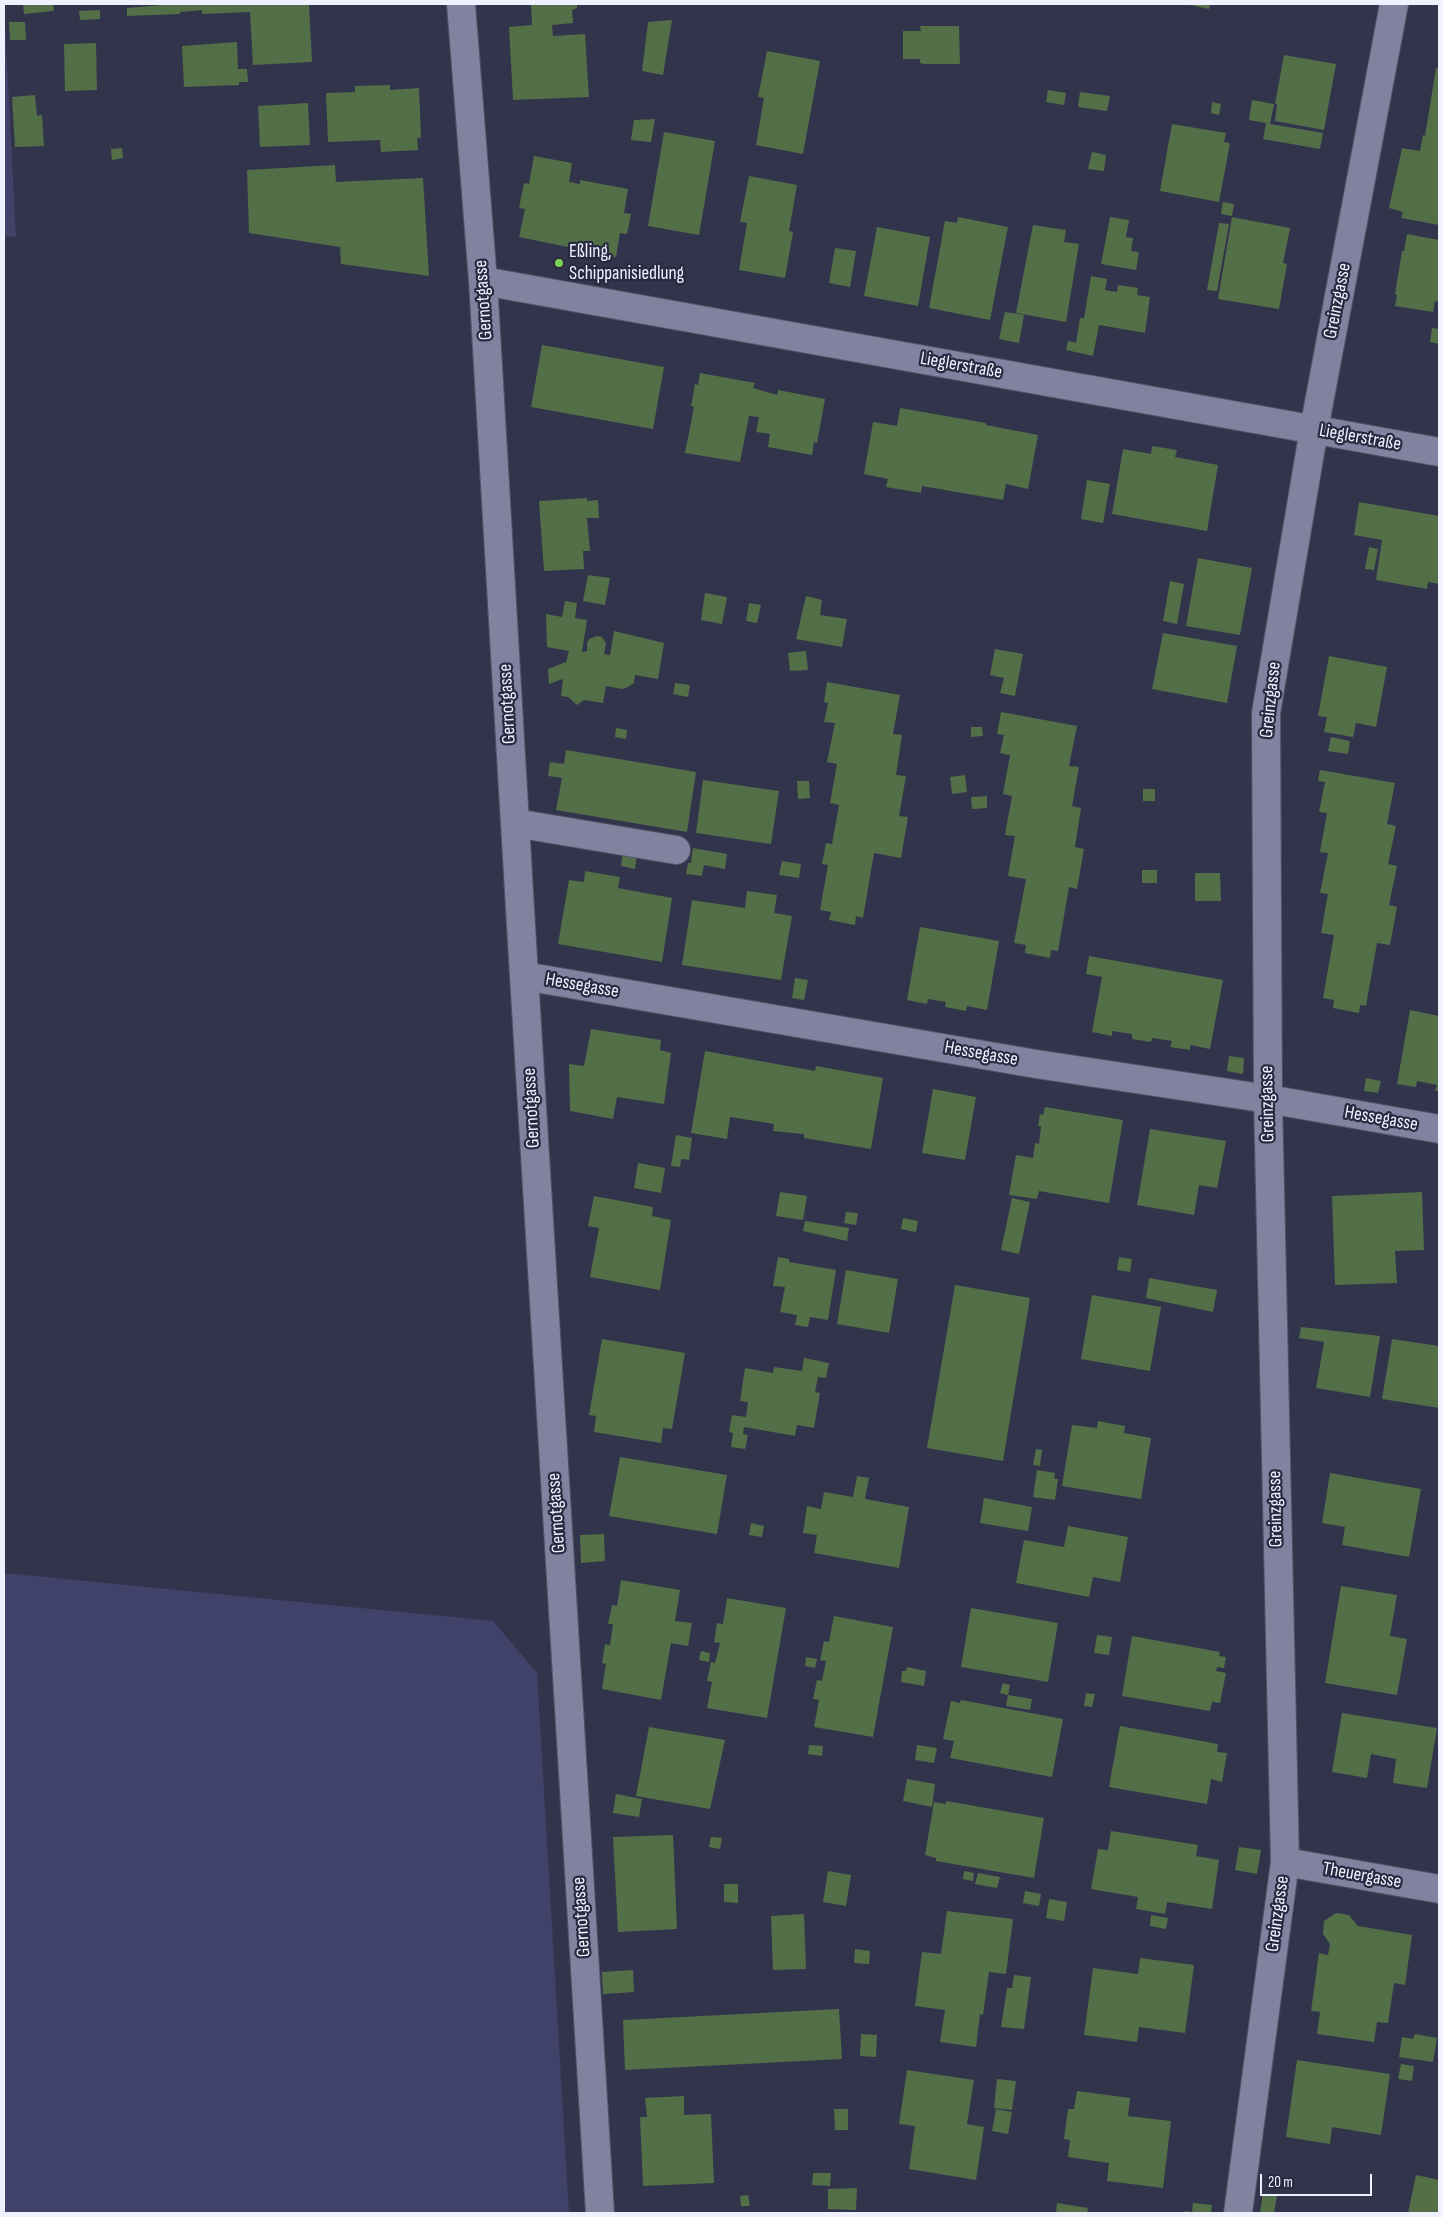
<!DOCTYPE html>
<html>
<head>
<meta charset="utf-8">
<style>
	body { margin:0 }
	#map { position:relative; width:1443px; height:2217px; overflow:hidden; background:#32344c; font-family:"Sofia Sans Condensed",sans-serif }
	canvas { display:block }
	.frame { position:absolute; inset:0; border:5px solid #f0f1fe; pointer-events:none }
	.scale { position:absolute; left:1260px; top:2174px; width:112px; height:22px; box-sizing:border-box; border:2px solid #f0f1fe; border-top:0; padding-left:6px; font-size:15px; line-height:18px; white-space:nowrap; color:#f0f1fe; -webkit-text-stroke:4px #282a41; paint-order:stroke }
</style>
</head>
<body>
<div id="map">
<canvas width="1443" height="2217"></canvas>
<div class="frame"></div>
<div class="scale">20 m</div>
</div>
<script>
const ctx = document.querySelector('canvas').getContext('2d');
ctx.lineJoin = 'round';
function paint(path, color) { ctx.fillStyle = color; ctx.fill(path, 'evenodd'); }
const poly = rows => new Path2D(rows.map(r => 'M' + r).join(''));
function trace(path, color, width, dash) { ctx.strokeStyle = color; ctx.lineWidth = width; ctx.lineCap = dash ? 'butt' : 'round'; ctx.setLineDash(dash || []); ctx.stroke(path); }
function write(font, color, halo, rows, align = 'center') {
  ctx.font = font + ' "Sofia Sans Condensed",sans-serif'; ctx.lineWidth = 4.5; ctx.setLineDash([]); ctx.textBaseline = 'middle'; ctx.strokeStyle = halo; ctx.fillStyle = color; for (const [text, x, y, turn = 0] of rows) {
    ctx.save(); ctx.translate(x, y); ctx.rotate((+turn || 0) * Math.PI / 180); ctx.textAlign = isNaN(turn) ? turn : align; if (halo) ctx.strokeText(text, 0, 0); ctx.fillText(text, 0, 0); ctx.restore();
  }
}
const green = poly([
	[4,6,16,237,4,236],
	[4,1573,493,1621,537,1673,569,2213,4,2213]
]);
const building = poly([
	[23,4,53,4,54,11,24,14],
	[175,4,309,4,312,62,253,65,250,12,202,14,202,10,180,12,180,14,127,16,127,8],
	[531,4,577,4,577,8,572,10,573,23,552,25,553,36,585,34,589,97,513,100,509,27,532,25],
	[1185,4,1210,4,1209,9],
	[100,10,100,19,80,20,79,11],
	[672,20,663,75,642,71,648,22],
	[9,22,25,22,26,40,10,40],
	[920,26,959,26,960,64,924,64,920,63,920,59,903,59,903,31,921,31],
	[237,42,238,69,247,69,248,82,239,82,239,85,184,87,182,46],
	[96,43,97,90,65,91,64,44],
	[767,51,820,61,803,154,756,145,764,98,758,97],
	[1284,55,1336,64,1324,130,1275,121,1277,104,1275,104],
	[1436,68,1439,68,1439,225,1401,218,1403,212,1389,208,1402,148,1420,151,1423,135,1425,136],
	[390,85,390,90,419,88,421,138,417,138,418,150,381,152,380,140,328,142,326,93,355,92,355,86],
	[1048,90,1066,93,1064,105,1046,102],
	[1080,92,1110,96,1107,111,1078,107],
	[35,95,37,116,42,115,44,146,15,147,12,97],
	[1252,100,1274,104,1270,124,1323,133,1320,149,1263,139,1266,123,1249,120],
	[1212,102,1221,104,1219,115,1211,113],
	[308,103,310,145,260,147,258,106],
	[655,119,651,142,631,140,634,120],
	[1172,124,1226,133,1224,142,1230,143,1219,202,1160,191],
	[664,132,715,141,699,235,648,226],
	[122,148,123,158,112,160,111,149],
	[1092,152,1106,155,1104,171,1088,169],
	[534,156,572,163,569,182,580,184,580,180,628,189,624,213,631,214,627,234,620,233,616,257,519,237,525,209,519,208,524,183,529,184],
	[335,165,336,182,423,178,429,276,341,264,340,247,249,233,247,170],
	[749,176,797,185,789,231,793,232,785,278,739,270,747,223,740,222],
	[1223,202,1234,204,1232,216,1221,214],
	[958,217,1008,227,990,320,929,308,945,221,957,223],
	[1110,217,1129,220,1126,237,1133,238,1131,251,1139,252,1136,270,1101,264],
	[1232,217,1290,228,1283,263,1287,264,1279,309,1218,299],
	[1219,223,1229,224,1217,291,1207,290],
	[1033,225,1066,230,1064,242,1079,244,1066,322,1016,313],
	[877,227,930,237,918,306,864,296],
	[1407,234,1439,240,1439,302,1435,301,1433,312,1395,306,1397,295,1395,294,1402,251,1404,251],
	[835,248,856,251,850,287,829,283],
	[1091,276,1107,279,1105,290,1117,292,1118,285,1138,288,1137,295,1150,297,1145,333,1099,325,1093,356,1066,350,1068,341,1076,343,1080,318,1084,318],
	[1005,312,1024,315,1019,343,999,339],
	[1432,328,1439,329,1439,344,1430,342],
	[542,345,664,367,653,429,531,407],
	[700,373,755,383,753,388,777,395,778,390,825,399,817,443,814,442,812,455,768,447,770,434,756,432,759,417,749,416,740,462,685,453,694,407,691,406,695,384,698,385],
	[900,408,986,423,986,425,1038,435,1028,489,1006,484,1003,500,922,486,921,493,886,487,888,479,864,474,873,422,897,426],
	[1152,446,1177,450,1175,457,1218,465,1207,531,1112,514,1123,449,1151,454],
	[1087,480,1110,484,1103,523,1081,519],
	[587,498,587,501,598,500,599,518,587,518,590,551,583,551,584,569,544,571,539,501],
	[1359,502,1439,516,1439,584,1428,582,1427,589,1376,580,1382,540,1354,535],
	[1369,547,1378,549,1374,570,1365,569],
	[1198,558,1252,568,1240,635,1186,626],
	[588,575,610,578,605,605,583,601],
	[1170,581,1184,584,1177,624,1163,621],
	[705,593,727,597,722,624,701,620],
	[806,596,822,600,820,615,847,619,842,647,796,639],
	[565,601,577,603,575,618,587,620,582,652,587,651,587,643,589,639,597,636,602,637,606,643,604,654,610,655,614,631,664,643,658,679,635,675,634,683,628,687,622,689,606,686,603,703,584,700,577,705,568,697,561,696,563,679,549,684,548,669,566,662,569,651,547,647,546,614,562,617],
	[749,603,761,605,757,623,746,621],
	[1163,633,1237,646,1227,703,1152,689],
	[995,649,1023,654,1015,696,1000,693,1004,678,990,675],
	[806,651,808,670,790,671,788,653],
	[1329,656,1387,667,1376,727,1356,723,1353,737,1324,732,1327,717,1318,716],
	[827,682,900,695,893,734,902,735,896,775,906,776,899,816,908,817,901,858,874,853,863,918,856,916,855,925,829,920,831,912,820,910,828,865,822,864,826,843,832,844,839,805,830,803,837,764,827,762,835,723,824,722,828,703,824,702],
	[675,683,690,685,688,697,673,694],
	[1001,712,1077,726,1069,766,1079,767,1072,806,1081,808,1075,847,1084,849,1077,889,1069,887,1058,951,1051,950,1050,958,1025,953,1026,945,1014,943,1026,879,1008,876,1015,836,1005,835,1012,796,1003,794,1010,755,1000,753,1004,735,997,734],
	[971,727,982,727,983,736,971,737],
	[616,728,627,730,626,739,615,737],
	[1331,737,1350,741,1348,754,1328,751],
	[566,750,696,772,687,832,556,810,562,778,548,776,550,762,564,764],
	[1320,770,1395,783,1387,824,1396,826,1388,864,1397,866,1389,905,1397,907,1390,945,1377,943,1366,1006,1360,1005,1359,1013,1333,1008,1334,1000,1323,998,1334,935,1321,933,1328,894,1320,893,1328,853,1320,852,1327,813,1319,812,1325,782,1318,781],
	[965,775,967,792,952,794,950,777],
	[703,780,779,791,771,844,696,833],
	[797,781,809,781,810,798,798,799],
	[1143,789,1155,789,1155,801,1143,801],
	[987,796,987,808,972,809,971,797],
	[693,848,727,854,725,869,704,865,702,876,686,874,688,863,691,863],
	[623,852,637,854,635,869,621,866],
	[782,861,801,864,799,878,779,875],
	[1142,870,1157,870,1157,883,1142,883],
	[585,871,620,877,618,888,672,898,662,962,558,944,569,880,584,882],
	[1195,873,1220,873,1221,901,1195,901],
	[747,891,777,895,774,913,792,916,781,980,682,965,692,900,745,908],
	[920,927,999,941,987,1010,967,1006,966,1011,945,1007,946,1002,928,999,927,1004,907,1000],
	[1089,956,1223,980,1210,1049,1190,1045,1190,1050,1170,1047,1172,1041,1152,1038,1151,1042,1132,1039,1132,1034,1112,1031,1112,1036,1092,1032,1102,977,1086,974],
	[795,978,808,980,804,1000,792,998],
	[1410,1010,1439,1016,1439,1091,1435,1091,1437,1085,1417,1081,1416,1087,1397,1084],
	[591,1029,661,1040,660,1050,671,1053,664,1104,617,1097,613,1119,570,1111,569,1064,584,1066],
	[705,1051,815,1071,816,1066,883,1078,871,1149,804,1138,804,1134,773,1131,774,1124,730,1117,727,1139,691,1133],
	[1229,1056,1244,1058,1243,1074,1227,1071],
	[1366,1078,1381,1081,1378,1093,1364,1091],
	[933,1089,976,1097,965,1160,922,1153],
	[1045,1107,1123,1120,1109,1203,1039,1191,1037,1199,1009,1195,1016,1155,1033,1158,1035,1143,1039,1144,1041,1126,1038,1126,1040,1114,1043,1115],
	[1150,1129,1226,1141,1217,1188,1199,1185,1194,1215,1137,1205],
	[676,1135,692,1138,689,1160,681,1159,680,1167,671,1166],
	[638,1163,665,1168,661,1193,634,1188],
	[780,1192,807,1196,803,1220,776,1216],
	[1422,1192,1424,1250,1395,1251,1397,1283,1335,1285,1332,1196],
	[594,1196,653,1207,652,1216,671,1220,660,1290,590,1277,599,1228,588,1226],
	[1012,1198,1030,1202,1019,1254,1001,1250],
	[846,1212,858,1213,856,1225,844,1223],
	[903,1218,918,1221,916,1232,901,1229],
	[805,1221,849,1228,847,1241,803,1231],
	[778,1257,789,1259,789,1262,836,1270,828,1320,810,1317,808,1327,795,1325,797,1315,780,1312,785,1287,773,1286],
	[1119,1257,1132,1259,1130,1272,1117,1270],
	[846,1270,898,1279,889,1333,837,1324],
	[1149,1278,1217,1290,1213,1312,1146,1298],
	[955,1285,1030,1298,1003,1461,927,1448],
	[1092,1295,1161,1307,1150,1371,1081,1359],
	[1301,1327,1380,1336,1370,1397,1316,1388,1324,1342,1299,1338],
	[602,1339,685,1353,672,1429,663,1428,661,1443,594,1432,596,1416,589,1415],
	[1392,1339,1439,1346,1439,1408,1382,1399],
	[804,1358,829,1363,826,1378,818,1377,815,1392,820,1393,814,1428,797,1425,795,1436,744,1427,743,1434,748,1435,745,1449,731,1447,733,1433,729,1432,732,1415,746,1417,748,1402,740,1401,745,1368,773,1373,774,1367,802,1371],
	[1098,1421,1125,1426,1124,1433,1151,1438,1141,1499,1062,1486,1072,1425,1097,1428],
	[1036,1449,1042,1450,1040,1466,1033,1465],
	[620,1457,727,1475,717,1534,609,1516],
	[1037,1470,1055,1473,1054,1479,1058,1479,1055,1500,1033,1497],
	[1330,1473,1421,1489,1409,1557,1342,1545,1345,1527,1322,1523],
	[857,1476,869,1478,865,1499,909,1507,899,1568,814,1553,817,1535,803,1533,807,1506,821,1509,824,1492,853,1497],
	[984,1498,1032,1507,1028,1531,980,1523],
	[751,1523,764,1526,762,1537,749,1535],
	[1068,1526,1128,1537,1120,1582,1093,1577,1089,1597,1016,1583,1024,1540,1064,1547],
	[604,1534,605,1561,581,1563,580,1535],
	[621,1580,680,1590,675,1621,692,1623,688,1646,671,1643,661,1700,602,1689,606,1664,602,1663,605,1644,610,1645,613,1624,608,1624,612,1605,617,1606],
	[1341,1586,1397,1595,1390,1636,1407,1639,1397,1695,1325,1683],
	[727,1598,786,1608,767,1718,707,1708,712,1682,707,1681,711,1662,715,1663,720,1643,714,1642,717,1623,723,1624],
	[971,1608,1058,1623,1048,1682,961,1667],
	[834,1616,893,1627,873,1737,814,1727,819,1700,813,1699,817,1680,822,1681,826,1661,820,1660,824,1641,829,1642],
	[1097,1635,1112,1637,1109,1655,1094,1653],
	[1132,1636,1220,1652,1219,1656,1226,1657,1224,1668,1217,1667,1216,1671,1226,1673,1220,1703,1212,1702,1210,1711,1122,1696],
	[701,1651,710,1653,709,1662,699,1660],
	[806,1657,817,1659,815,1668,805,1666],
	[907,1667,926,1671,924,1686,901,1682,902,1671,906,1671],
	[1003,1683,1010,1685,1008,1695,1000,1693],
	[1086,1693,1095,1694,1092,1707,1084,1706],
	[1008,1695,1032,1699,1030,1710,1006,1706],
	[961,1700,1063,1719,1052,1777,950,1758,954,1741,943,1739,951,1701,960,1703],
	[1342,1713,1437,1728,1427,1788,1393,1783,1396,1759,1371,1754,1367,1778,1332,1772],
	[1120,1726,1218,1744,1217,1752,1227,1753,1222,1782,1211,1779,1207,1804,1109,1787],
	[649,1727,725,1740,710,1809,636,1796],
	[809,1745,823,1746,822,1756,808,1754],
	[917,1745,937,1748,934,1763,915,1760],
	[907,1779,935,1784,932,1807,903,1801],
	[616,1794,642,1799,639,1817,613,1813],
	[946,1801,1044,1818,1034,1878,936,1861,936,1858,925,1855,934,1802,946,1804],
	[1111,1831,1198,1845,1196,1856,1219,1860,1212,1909,1167,1902,1165,1914,1136,1909,1138,1897,1091,1889,1098,1849,1108,1850],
	[673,1835,677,1929,618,1932,613,1837],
	[711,1837,722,1838,720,1849,709,1847],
	[1239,1847,1261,1850,1257,1874,1235,1870],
	[828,1871,851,1875,846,1906,823,1902],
	[964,1871,974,1873,973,1881,963,1879],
	[978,1873,1000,1877,997,1888,975,1884],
	[724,1884,738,1884,738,1903,724,1902],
	[1025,1891,1041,1894,1039,1906,1023,1903],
	[1049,1899,1067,1902,1064,1921,1046,1918],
	[947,1911,1013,1919,1006,1974,989,1972,983,2015,980,2014,976,2047,940,2042,945,2010,915,2006,922,1952,941,1954],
	[1336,1913,1349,1915,1358,1926,1412,1935,1405,1985,1394,1983,1388,2023,1377,2022,1374,2042,1317,2034,1320,2012,1311,2011,1319,1953,1328,1955,1330,1944,1323,1934,1324,1921],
	[804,1914,806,1969,773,1970,771,1916],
	[1151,1915,1168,1918,1166,1929,1150,1926],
	[855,1949,870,1951,869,1964,854,1963],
	[1140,1958,1194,1965,1185,2033,1139,2027,1137,2042,1084,2035,1093,1968,1138,1974],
	[633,1970,634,1992,603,1994,602,1972],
	[1014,1975,1031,1977,1024,2029,1001,2027,1007,1988,1012,1988],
	[839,2009,842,2059,625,2070,623,2020],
	[861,2034,877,2035,876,2057,860,2056],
	[1415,2034,1437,2038,1433,2062,1399,2057,1402,2037,1413,2039],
	[1297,2060,1390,2074,1381,2135,1332,2127,1330,2144,1286,2137],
	[1401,2064,1414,2066,1412,2081,1398,2079],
	[907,2070,974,2080,967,2124,984,2127,976,2180,909,2169,915,2126,899,2124],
	[997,2079,1016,2081,1012,2110,994,2108],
	[1077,2091,1130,2098,1128,2116,1171,2121,1163,2188,1107,2181,1109,2163,1068,2157,1070,2140,1064,2139,1068,2109,1074,2109],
	[684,2096,684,2115,711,2114,714,2183,643,2186,640,2117,647,2117,645,2098],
	[834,2109,848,2109,848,2130,835,2130],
	[996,2109,1012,2112,1008,2134,992,2131],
	[813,2173,831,2173,830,2186,812,2185],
	[1416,2175,1439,2180,1439,2213,1408,2213],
	[857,2188,856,2210,828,2209,828,2189],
	[1263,2194,1277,2196,1274,2213,1260,2213],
	[748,2195,750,2206,741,2206,740,2196],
	[1057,2203,1088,2208,1087,2213,1056,2213],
	[1193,2203,1212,2205,1211,2213,1184,2213,1185,2211,1192,2212]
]);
const minor = poly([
	[461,4,483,281,524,976,600,2213],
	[483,281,1439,452],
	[515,823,676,850],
	[524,976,1036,1064,1268,1099,1439,1129],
	[1285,1862,1439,1889],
	[1238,2213,1285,1862,1268,1099,1266,713,1314,429,1394,4]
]);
const markers = [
	[559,263,5,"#7dd154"]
];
const poiNames = [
	["Eßling,",569,252],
	["Schippanisiedlung",569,274]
];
const streetNames = [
	["Gernotgasse",484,300,-94],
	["Greinzgasse",1338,301,-79],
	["Lieglerstraße",961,366,10],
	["Lieglerstraße",1360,438,10],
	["Greinzgasse",1271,700,-84],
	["Gernotgasse",508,704,-93],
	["Hessegasse",582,986,10],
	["Hessegasse",981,1054,10],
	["Greinzgasse",1268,1104,-91],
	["Gernotgasse",532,1108,-93],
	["Hessegasse",1381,1119,10],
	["Greinzgasse",1276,1509,-91],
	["Gernotgasse",557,1513,-94],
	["Theuergasse",1362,1876,10],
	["Greinzgasse",1278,1914,-82],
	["Gernotgasse",582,1917,-94]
];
paint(green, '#41426a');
paint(building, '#536f48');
trace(minor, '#525367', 30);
trace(minor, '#80829f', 28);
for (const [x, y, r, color] of markers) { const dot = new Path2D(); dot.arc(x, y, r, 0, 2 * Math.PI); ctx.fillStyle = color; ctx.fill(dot); trace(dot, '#282a41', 2); }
write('19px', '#f0f1fe', '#282a41', poiNames, 'left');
write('19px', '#f0f1fe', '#282a41', streetNames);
</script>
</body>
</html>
